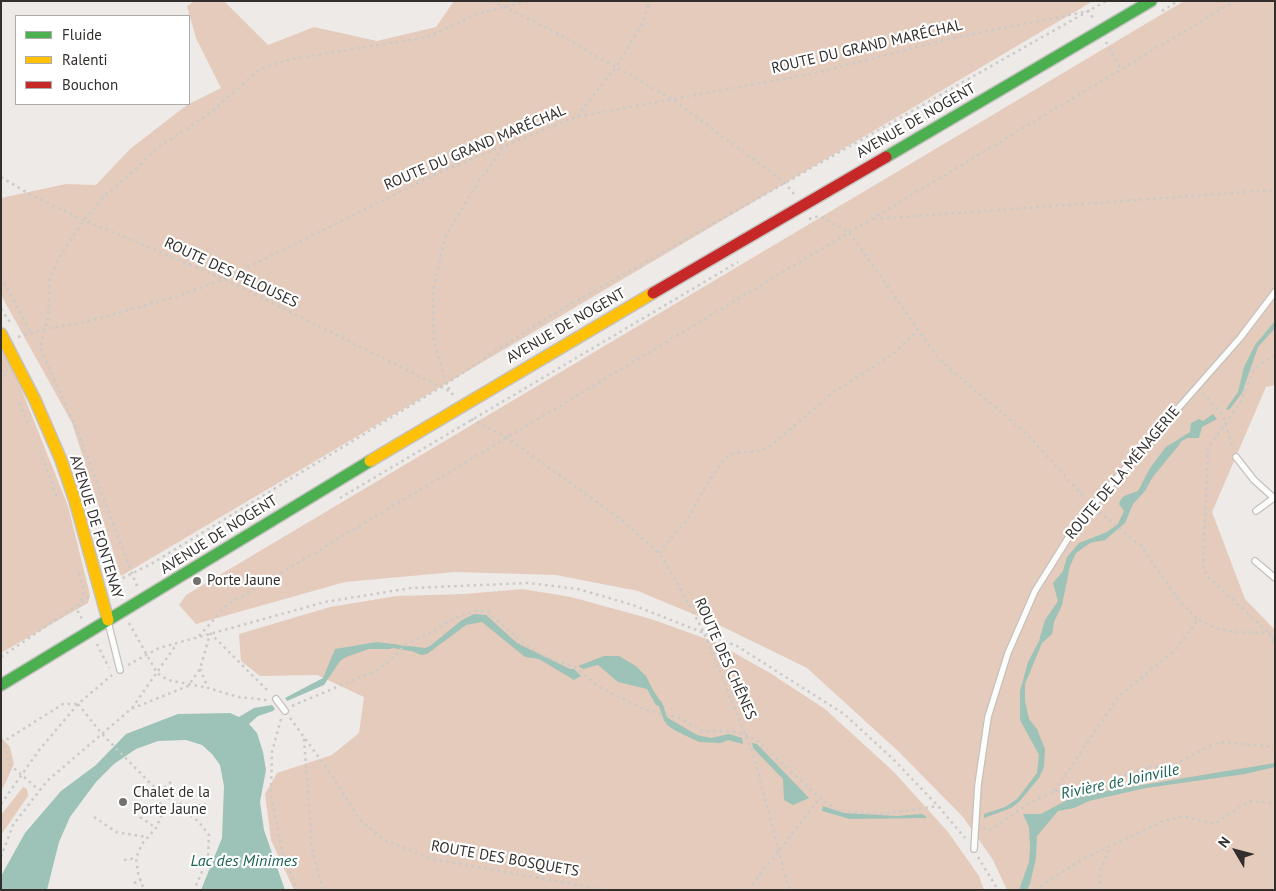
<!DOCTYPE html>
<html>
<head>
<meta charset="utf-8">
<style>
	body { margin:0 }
	#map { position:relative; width:1276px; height:891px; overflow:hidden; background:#eeeae7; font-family:"PT Sans",sans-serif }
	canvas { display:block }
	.frame { position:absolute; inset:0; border:2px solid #322f2d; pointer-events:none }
	.legend { position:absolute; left:15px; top:15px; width:175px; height:90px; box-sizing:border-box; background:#fff; border:1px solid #adacab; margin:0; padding:6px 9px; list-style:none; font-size:15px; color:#322f2d }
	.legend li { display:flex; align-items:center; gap:10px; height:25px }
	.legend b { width:25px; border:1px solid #adacab }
	.north { position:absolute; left:1211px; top:826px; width:50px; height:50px; -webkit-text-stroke:4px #fff; paint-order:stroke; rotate:307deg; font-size:14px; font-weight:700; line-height:20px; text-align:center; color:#322f2d }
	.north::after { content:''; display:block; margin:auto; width:18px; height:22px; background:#322f2d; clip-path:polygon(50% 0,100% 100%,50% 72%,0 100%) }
</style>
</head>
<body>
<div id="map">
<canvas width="1276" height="891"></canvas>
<div class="frame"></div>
<ul class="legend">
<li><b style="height:6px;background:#4caf50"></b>Fluide</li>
<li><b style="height:6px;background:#ffc107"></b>Ralenti</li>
<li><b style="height:6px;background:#c62828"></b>Bouchon</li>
</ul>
<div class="north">N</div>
</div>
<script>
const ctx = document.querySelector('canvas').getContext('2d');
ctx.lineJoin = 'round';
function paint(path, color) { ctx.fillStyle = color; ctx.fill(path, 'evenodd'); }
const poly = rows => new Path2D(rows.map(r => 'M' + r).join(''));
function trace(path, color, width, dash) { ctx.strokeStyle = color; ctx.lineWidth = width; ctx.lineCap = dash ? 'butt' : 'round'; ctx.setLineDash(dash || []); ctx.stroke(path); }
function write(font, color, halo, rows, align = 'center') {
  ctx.font = font + ' "PT Sans",sans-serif'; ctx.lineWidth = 4.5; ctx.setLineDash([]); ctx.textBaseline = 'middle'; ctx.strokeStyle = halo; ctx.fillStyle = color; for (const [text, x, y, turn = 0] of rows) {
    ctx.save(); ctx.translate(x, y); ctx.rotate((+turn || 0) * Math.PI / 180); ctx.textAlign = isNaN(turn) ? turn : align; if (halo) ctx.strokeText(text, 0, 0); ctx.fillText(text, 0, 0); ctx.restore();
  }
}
const forest = poly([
	[195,1,224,1,268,45,314,27,377,41,436,27,454,1,1093,1,121,576,72,423,1,295,1,198,66,184,96,185,130,149,187,105,221,88,196,38,187,6],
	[1184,1,1275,1,1275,385,1266,387,1212,512,1245,599,1275,630,1275,890,1007,890,993,860,963,817,898,751,807,668,717,624,638,591,556,575,455,572,345,582,196,624,179,605,186,595],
	[6,351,68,506,90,595,88,603,1,653,1,353],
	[522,589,571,597,651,619,715,642,770,673,825,709,894,772,948,832,979,876,984,890,294,890,271,840,265,794,277,773,332,755,359,733,364,697,317,675,260,676,241,661,239,634,330,607,397,596,465,594],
	[1,737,10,747,14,764,1,792],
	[23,787,27,789,28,796,1,835,1,815]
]);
const water = poly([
	[1275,321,1275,328,1258,347,1242,393,1229,410,1226,409,1238,392,1244,367,1255,345],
	[1213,414,1217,419,1202,427,1199,438,1187,438,1174,446,1162,460,1145,491,1133,504,1125,523,1105,540,1090,543,1076,553,1070,566,1062,605,1054,622,1052,634,1042,643,1025,684,1025,701,1029,719,1037,729,1045,749,1044,767,1039,778,1019,802,1011,808,984,818,984,814,1005,807,1017,799,1037,773,1039,755,1020,720,1020,691,1028,662,1039,641,1045,620,1058,601,1053,583,1063,571,1067,557,1079,543,1107,532,1118,524,1124,511,1119,504,1120,501,1124,496,1138,491,1150,468,1166,447,1190,432,1191,423,1199,419,1203,421],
	[474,614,486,615,517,643,570,669,574,669,581,676,574,680,539,659,525,657,482,622,466,625,427,654,421,655,405,648,409,646,425,648,430,646,462,620],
	[377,642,399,645,390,649,369,649,346,657,340,661,324,685,287,701,285,698,323,678,335,649],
	[604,656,619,656,636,666,646,676,653,690,665,708,656,705,647,689,618,682,598,665,583,669,578,666],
	[272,705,275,709,273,711,258,716,249,724,257,733,263,752,266,770,260,802,264,830,285,890,201,890,222,838,224,786,220,765,212,754,202,745,186,740,158,741,136,749,114,764,96,782,70,817,59,842,47,890,1,890,1,876,25,833,61,791,96,765,126,734,178,714,230,713,239,717,254,708],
	[663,715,697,735,711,738,729,734,742,738,743,744,728,740,721,743,699,742,676,731,667,725],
	[752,743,757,744,809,798,793,805,784,800,783,779,753,748],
	[1275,763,1275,767,1245,774,1146,788,1089,801,1074,808,1058,811,1037,836,1036,858,1030,884,1027,890,1019,890,1029,862,1030,848,1029,827,1023,814,1041,814,1069,799,1106,791],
	[823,806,844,813,897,816,921,814,926,816,926,818,850,819,822,811]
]);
const stream = poly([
	[1151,476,1178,443],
	[393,646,410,649],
	[660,703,666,720]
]);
const path = poly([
	[492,1,551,30,672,99,784,182,795,195],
	[1162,11,1178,1],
	[1106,42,1121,70],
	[577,116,616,67,641,26,650,1],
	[1,177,31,195,84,220,224,279,449,391],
	[809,219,819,216,849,232,936,355,952,371,1026,433,1086,499],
	[874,219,1275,190],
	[1,277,31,333],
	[1,309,10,322],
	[18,337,45,329,86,322,178,296,224,279,442,171,576,117,815,73,953,38,1089,11,1093,18],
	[1275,356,1260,364,1254,370,1240,403,1208,448,1203,566,1206,575,1269,633,1275,646],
	[1,369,5,376],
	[1203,393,1223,415,1233,449],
	[453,395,446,384,434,340,433,290,446,235,477,184,503,148],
	[19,403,29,426],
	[471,419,506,437,618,517,659,553,675,579,703,631,753,753,789,890],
	[40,451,58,500],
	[340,498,738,262],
	[659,553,688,518,708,482,725,458,734,453,760,451,769,447,834,392,893,354,917,331],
	[79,573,84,592,78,612,82,619],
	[111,584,151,564,446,384,545,319,1106,1],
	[137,586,77,430,40,348,48,317,50,278,58,260,84,220,105,195,126,178,159,147,210,113,260,69,291,59,428,37,474,15,527,1],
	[1199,620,1215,628,1234,632,1269,633,1275,639],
	[129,623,157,673,168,680,208,688],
	[210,633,269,692],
	[199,636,226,606,1235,1],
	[97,644,109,668],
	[1,657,89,597],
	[128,665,159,648,325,602,411,588,528,583,578,589,633,605,737,646,844,714,892,758,938,806,965,838],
	[200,669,208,688,238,697,267,700],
	[78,704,102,734,159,792,162,814,156,828,142,844,136,858,138,873,144,890],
	[292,706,377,670,390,661,406,644,431,633,452,619,478,610,489,613,519,640,542,655,576,668,599,687,646,710,677,717,702,731,729,731,746,735,759,742,820,798,837,810,884,814,938,806],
	[132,708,176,645],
	[290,718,326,767,360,820,384,840,433,859,606,890],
	[281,719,272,752,271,794,283,856,298,890],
	[304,739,312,849,323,890],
	[1,740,7,751,9,764,39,790],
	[1,743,63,704,78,704],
	[171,782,159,792,175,803,195,806,206,804],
	[1054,791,1119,696,1175,650,1198,620,1179,600,1141,546,1099,512],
	[175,803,199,822,209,835,208,858,194,890],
	[1,804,40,749,78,704,112,675],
	[94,817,116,832,146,837],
	[140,817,156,828],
	[983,828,990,830,1030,803,1054,791,1105,787,1128,773,1150,767,1175,764,1214,744,1224,742,1275,747],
	[1,857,13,825,47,781,131,709,188,686,200,669,210,634],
	[978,857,998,890],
	[124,860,136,858],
	[134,883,141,881],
	[748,890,820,798],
	[1035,890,1081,860,1161,822,1183,816,1214,824,1250,801,1275,803],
	[1099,890,1101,869,1109,849]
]);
const lane = poly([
	[1236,457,1254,480,1275,499],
	[1256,511,1275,497],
	[1255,561,1275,578],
	[108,622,120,670],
	[276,699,285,711],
	[974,849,978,785,988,717,1008,653,1035,591,1077,524,1092,506,1240,338,1275,292]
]);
const fast = poly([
	[886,157,1151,1],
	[1,685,370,461]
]);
const slow = poly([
	[1,334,35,400,61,460,75,501,108,620],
	[370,461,653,293]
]);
const jam = poly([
	[653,293,886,157]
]);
const markers = [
	[197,581,5,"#74706e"],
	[123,802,5,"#74706e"]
];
const streetNames = [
	["ROUTE DU GRAND MARÉCHAL",867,47,-13],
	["AVENUE DE NOGENT",916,121,-30],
	["ROUTE DU GRAND MARÉCHAL",475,148,-23],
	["ROUTE DES PELOUSES",231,273,25],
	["AVENUE DE NOGENT",566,326,-30],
	["ROUTE DE LA MÉNAGERIE",1123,473,-50],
	["AVENUE DE FONTENAY",96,527,73],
	["AVENUE DE NOGENT",219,535,-32],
	["ROUTE DES CHÊNES",725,659,66],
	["ROUTE DES BOSQUETS",505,859,10]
];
const poiNames = [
	["Porte Jaune",207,581],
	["Chalet de la",133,793],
	["Porte Jaune",133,810]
];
const waterNames = [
	["Rivière de Joinville",1120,782,-12],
	["Lac des Minimes",244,861]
];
paint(forest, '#e5cbbb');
paint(water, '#9dc2b7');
trace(stream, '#9dc2b7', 4);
trace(lane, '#c4c1bf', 8);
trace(fast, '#c4c1bf', 14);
trace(slow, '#c4c1bf', 14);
trace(jam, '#c4c1bf', 14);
trace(path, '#cbcac8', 2.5, [2.5, 4]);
trace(lane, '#fcfcfb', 5.5);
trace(fast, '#4caf50', 11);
trace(slow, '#ffc107', 11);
trace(jam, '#c62828', 11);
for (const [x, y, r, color] of markers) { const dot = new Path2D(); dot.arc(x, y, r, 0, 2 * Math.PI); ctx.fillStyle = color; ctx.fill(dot); trace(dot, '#fff', 2); }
write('15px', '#322f2d', '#fff', streetNames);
write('15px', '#322f2d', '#fff', poiNames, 'left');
write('italic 16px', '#1c6353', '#fff', waterNames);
</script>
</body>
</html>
